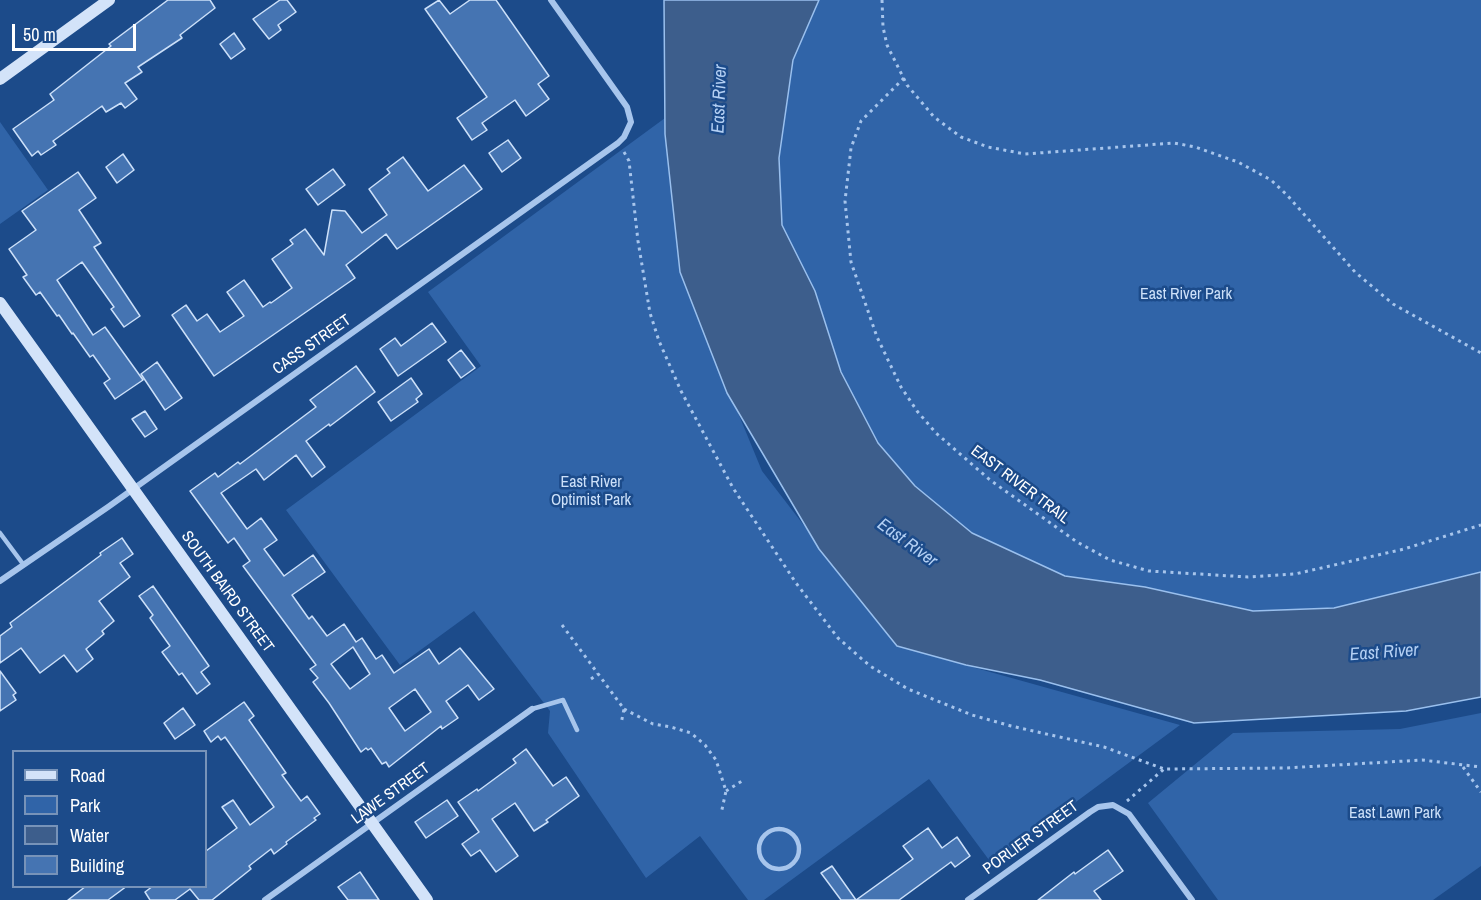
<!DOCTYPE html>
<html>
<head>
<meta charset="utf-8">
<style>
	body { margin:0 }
	#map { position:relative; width:1481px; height:900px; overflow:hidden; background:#1c4b8a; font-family:"Archivo Narrow",sans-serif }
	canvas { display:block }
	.legend { position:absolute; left:12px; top:750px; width:195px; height:138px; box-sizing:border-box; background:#1c4b8a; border:2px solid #7793b9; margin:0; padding:8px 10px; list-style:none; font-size:18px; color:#fff }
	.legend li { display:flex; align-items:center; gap:12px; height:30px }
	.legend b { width:30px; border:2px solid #7793b9 }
	.scale { position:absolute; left:12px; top:24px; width:124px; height:27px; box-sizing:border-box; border:3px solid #fff; border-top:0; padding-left:8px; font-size:18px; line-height:21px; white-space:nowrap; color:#fff; -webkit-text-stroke:4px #1c4b8a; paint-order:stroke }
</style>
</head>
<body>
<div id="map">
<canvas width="1481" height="900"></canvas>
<ul class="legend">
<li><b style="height:8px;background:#d3e3f9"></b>Road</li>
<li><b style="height:16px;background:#3064a8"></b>Park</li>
<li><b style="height:16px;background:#3d5e8c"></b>Water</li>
<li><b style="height:16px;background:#4574b2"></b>Building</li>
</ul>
<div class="scale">50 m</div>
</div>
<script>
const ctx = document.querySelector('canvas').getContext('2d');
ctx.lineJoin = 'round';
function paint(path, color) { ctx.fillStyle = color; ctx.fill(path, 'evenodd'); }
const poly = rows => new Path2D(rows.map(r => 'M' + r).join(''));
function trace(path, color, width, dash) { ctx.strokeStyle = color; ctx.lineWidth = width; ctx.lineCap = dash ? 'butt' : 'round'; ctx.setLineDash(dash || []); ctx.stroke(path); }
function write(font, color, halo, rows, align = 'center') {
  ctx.font = font + ' "Archivo Narrow",sans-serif'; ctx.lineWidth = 5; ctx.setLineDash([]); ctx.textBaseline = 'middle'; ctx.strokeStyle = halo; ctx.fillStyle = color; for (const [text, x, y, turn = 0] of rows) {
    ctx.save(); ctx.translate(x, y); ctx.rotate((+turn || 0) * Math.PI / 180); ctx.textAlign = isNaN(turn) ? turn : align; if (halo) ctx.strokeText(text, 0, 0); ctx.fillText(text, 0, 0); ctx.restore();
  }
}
const green = poly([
	[819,0,1481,0,1481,572,1334,608,1253,611,1145,587,1065,576,972,533,915,486,878,443,841,372,815,291,782,225,779,158,793,60],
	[665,118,680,272,762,471,897,646,1180,725,992,864,929,779,764,900,748,900,700,836,646,878,548,733,550,711,474,611,400,665,286,510,481,366,428,292],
	[0,122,48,190,0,224],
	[1481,713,1481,866,1433,900,1218,900,1148,803,1233,733,1400,729]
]);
const water = poly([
	[664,0,819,0,793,60,779,158,782,225,815,291,841,372,878,443,915,486,972,533,1065,576,1145,587,1253,611,1334,608,1481,572,1481,697,1406,711,1194,723,1040,680,966,665,897,646,819,549,727,393,680,272,665,134,664,0]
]);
const building = poly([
	[168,0,210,0,215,8,180,35,182,38,138,67,142,72,125,83,137,99,125,108,121,103,106,112,102,106,53,141,56,145,41,155,38,151,32,156,13,129,54,100,50,94,111,46,109,44,168,0],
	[280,0,287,0,296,12,278,25,281,30,269,39,253,19,280,0],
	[439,0,450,14,470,0,496,0,549,76,538,84,549,99,526,116,515,100,482,123,487,130,472,140,457,118,487,97,425,9,439,0],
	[234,33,245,49,231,59,220,44,234,33],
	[508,140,521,158,502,172,489,153,508,140],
	[123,154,134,170,117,183,106,167,123,154],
	[403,157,428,191,464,165,482,189,397,249,386,234,346,265,355,278,214,376,172,315,186,305,197,321,207,314,220,332,244,316,227,292,244,280,263,307,270,302,271,303,292,288,272,259,293,244,290,240,305,229,324,255,332,210,345,211,362,233,387,215,369,189,390,173,387,169,403,157],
	[333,169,345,185,318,205,306,189,333,169],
	[78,172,96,198,79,210,101,243,94,247,140,316,124,327,111,309,114,307,82,262,57,280,93,335,105,327,143,380,115,399,104,383,110,379,93,355,90,357,73,333,72,334,59,315,57,316,40,292,36,295,23,277,27,275,9,249,36,230,22,211,78,172],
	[432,323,446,342,398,376,380,349,395,338,401,346,432,323],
	[461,350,475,368,461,378,448,360,461,350],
	[157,362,182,398,165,410,141,374,157,362],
	[356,366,375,392,330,426,329,424,306,441,325,467,312,477,296,455,264,480,256,469,221,493,247,529,261,518,277,540,264,549,284,576,313,555,325,572,292,595,309,619,312,616,327,636,344,624,356,642,362,638,376,659,382,655,394,673,429,649,439,664,460,648,494,689,479,700,468,685,446,701,458,718,442,729,441,726,389,767,386,762,382,764,371,748,368,750,366,748,361,752,329,703,313,682,318,678,310,669,316,665,243,566,250,561,234,538,228,543,190,491,215,473,218,477,238,462,240,464,316,407,310,400,356,366],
	[353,647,370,674,350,689,331,664,353,647],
	[415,689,431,712,405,731,389,708,415,689],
	[411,378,422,394,416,399,418,402,391,421,378,402,411,378],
	[145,411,157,429,145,437,132,419,145,411],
	[122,538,133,554,120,563,130,577,99,601,114,621,102,631,104,634,86,649,93,659,77,672,64,655,40,673,21,648,0,663,0,636,12,627,10,623,101,555,100,553,122,538],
	[153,586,209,666,201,672,210,684,197,694,182,673,179,675,162,652,170,646,150,618,153,615,139,596,153,586],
	[0,671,16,693,13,695,16,700,0,711,0,671],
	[244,702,254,716,249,720,286,773,282,775,301,801,307,796,320,814,314,818,316,820,286,842,287,844,274,854,271,849,249,866,251,869,212,900,199,900,190,889,175,900,150,900,145,892,153,886,206,886,206,851,237,828,222,807,233,800,250,825,274,807,225,737,221,740,218,736,211,742,204,731,244,702],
	[183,708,195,725,175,739,164,723,183,708],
	[526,749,553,786,566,777,579,796,546,820,548,822,534,831,515,803,492,819,518,856,496,872,480,850,471,856,462,844,479,832,458,802,477,789,478,791,516,763,513,759,526,749],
	[447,800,458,816,426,838,415,822,447,800],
	[928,828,942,848,957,837,970,856,955,867,951,862,899,900,856,900,913,859,903,846,928,828],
	[1108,850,1123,871,1094,891,1101,900,1038,900,1074,872,1075,874,1108,850],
	[832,866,856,900,841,900,821,873,832,866],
	[360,872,379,900,348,900,338,887,360,872],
	[86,886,127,886,108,900,68,900,86,886]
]);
const path = poly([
	[882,0,883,27,887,45,907,85,934,117,961,137,988,147,1025,154,1174,143,1195,147,1238,162,1271,180,1287,195,1355,272,1393,304,1481,353],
	[904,78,861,121,851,148,845,201,851,262,877,337,901,387,917,411,936,433,990,480,1077,542,1110,560,1149,571,1248,577,1295,574,1404,549,1481,525],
	[624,152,629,161,638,241,650,313,659,341,681,391,733,488,796,583,838,638,870,666,908,689,972,715,1011,726,1104,747,1164,769,1286,768,1422,760,1481,767],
	[562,625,624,709,621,724],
	[591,679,598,674],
	[624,709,653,724,671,727,691,733,705,745,716,760,726,791,721,814],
	[1463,767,1481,792],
	[726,791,742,781],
	[1127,801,1164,769]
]);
const lane = poly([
	[0,533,23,564],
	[532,709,563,700,577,730],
	'759 849a20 20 0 1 1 40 0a20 20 0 1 1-40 0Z'
]);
const street = poly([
	[0,581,108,507,618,143,624,137,631,122,627,107,551,0],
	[265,900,532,709],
	[968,900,1090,812,1098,807,1113,805,1129,814,1192,900]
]);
const secondary = poly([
	[0,79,109,0],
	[0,303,427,900]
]);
const parkNames = [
	["East River Park",1186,295],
	["East River",591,483],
	["Optimist Park",591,501],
	["East Lawn Park",1395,814]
];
const streetNames = [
	["CASS STREET",312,345,-35],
	["EAST RIVER TRAIL",1020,485,37],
	["SOUTH BAIRD STREET",227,592,54],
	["LAWE STREET",391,794,-36],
	["PORLIER STREET",1031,838,-36]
];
const waterNames = [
	["East River",720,99,-88],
	["East River",907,543,36],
	["East River",1384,653,-4]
];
paint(green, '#3064a8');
paint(water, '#3d5e8c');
trace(water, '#9ac0ee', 1.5);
paint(building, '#4574b2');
trace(building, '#cce0f9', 1.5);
trace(path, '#a7c5ec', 3, [3, 4.5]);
trace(lane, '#a7c5ec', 4.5);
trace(street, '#a7c5ec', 6);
trace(secondary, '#d3e3f9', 12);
write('16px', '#cce0f9', '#1c4b8a', parkNames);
write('16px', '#fff', '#1c4b8a', streetNames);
write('italic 18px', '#b3cff3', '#1c4b8a', waterNames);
</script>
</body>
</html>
